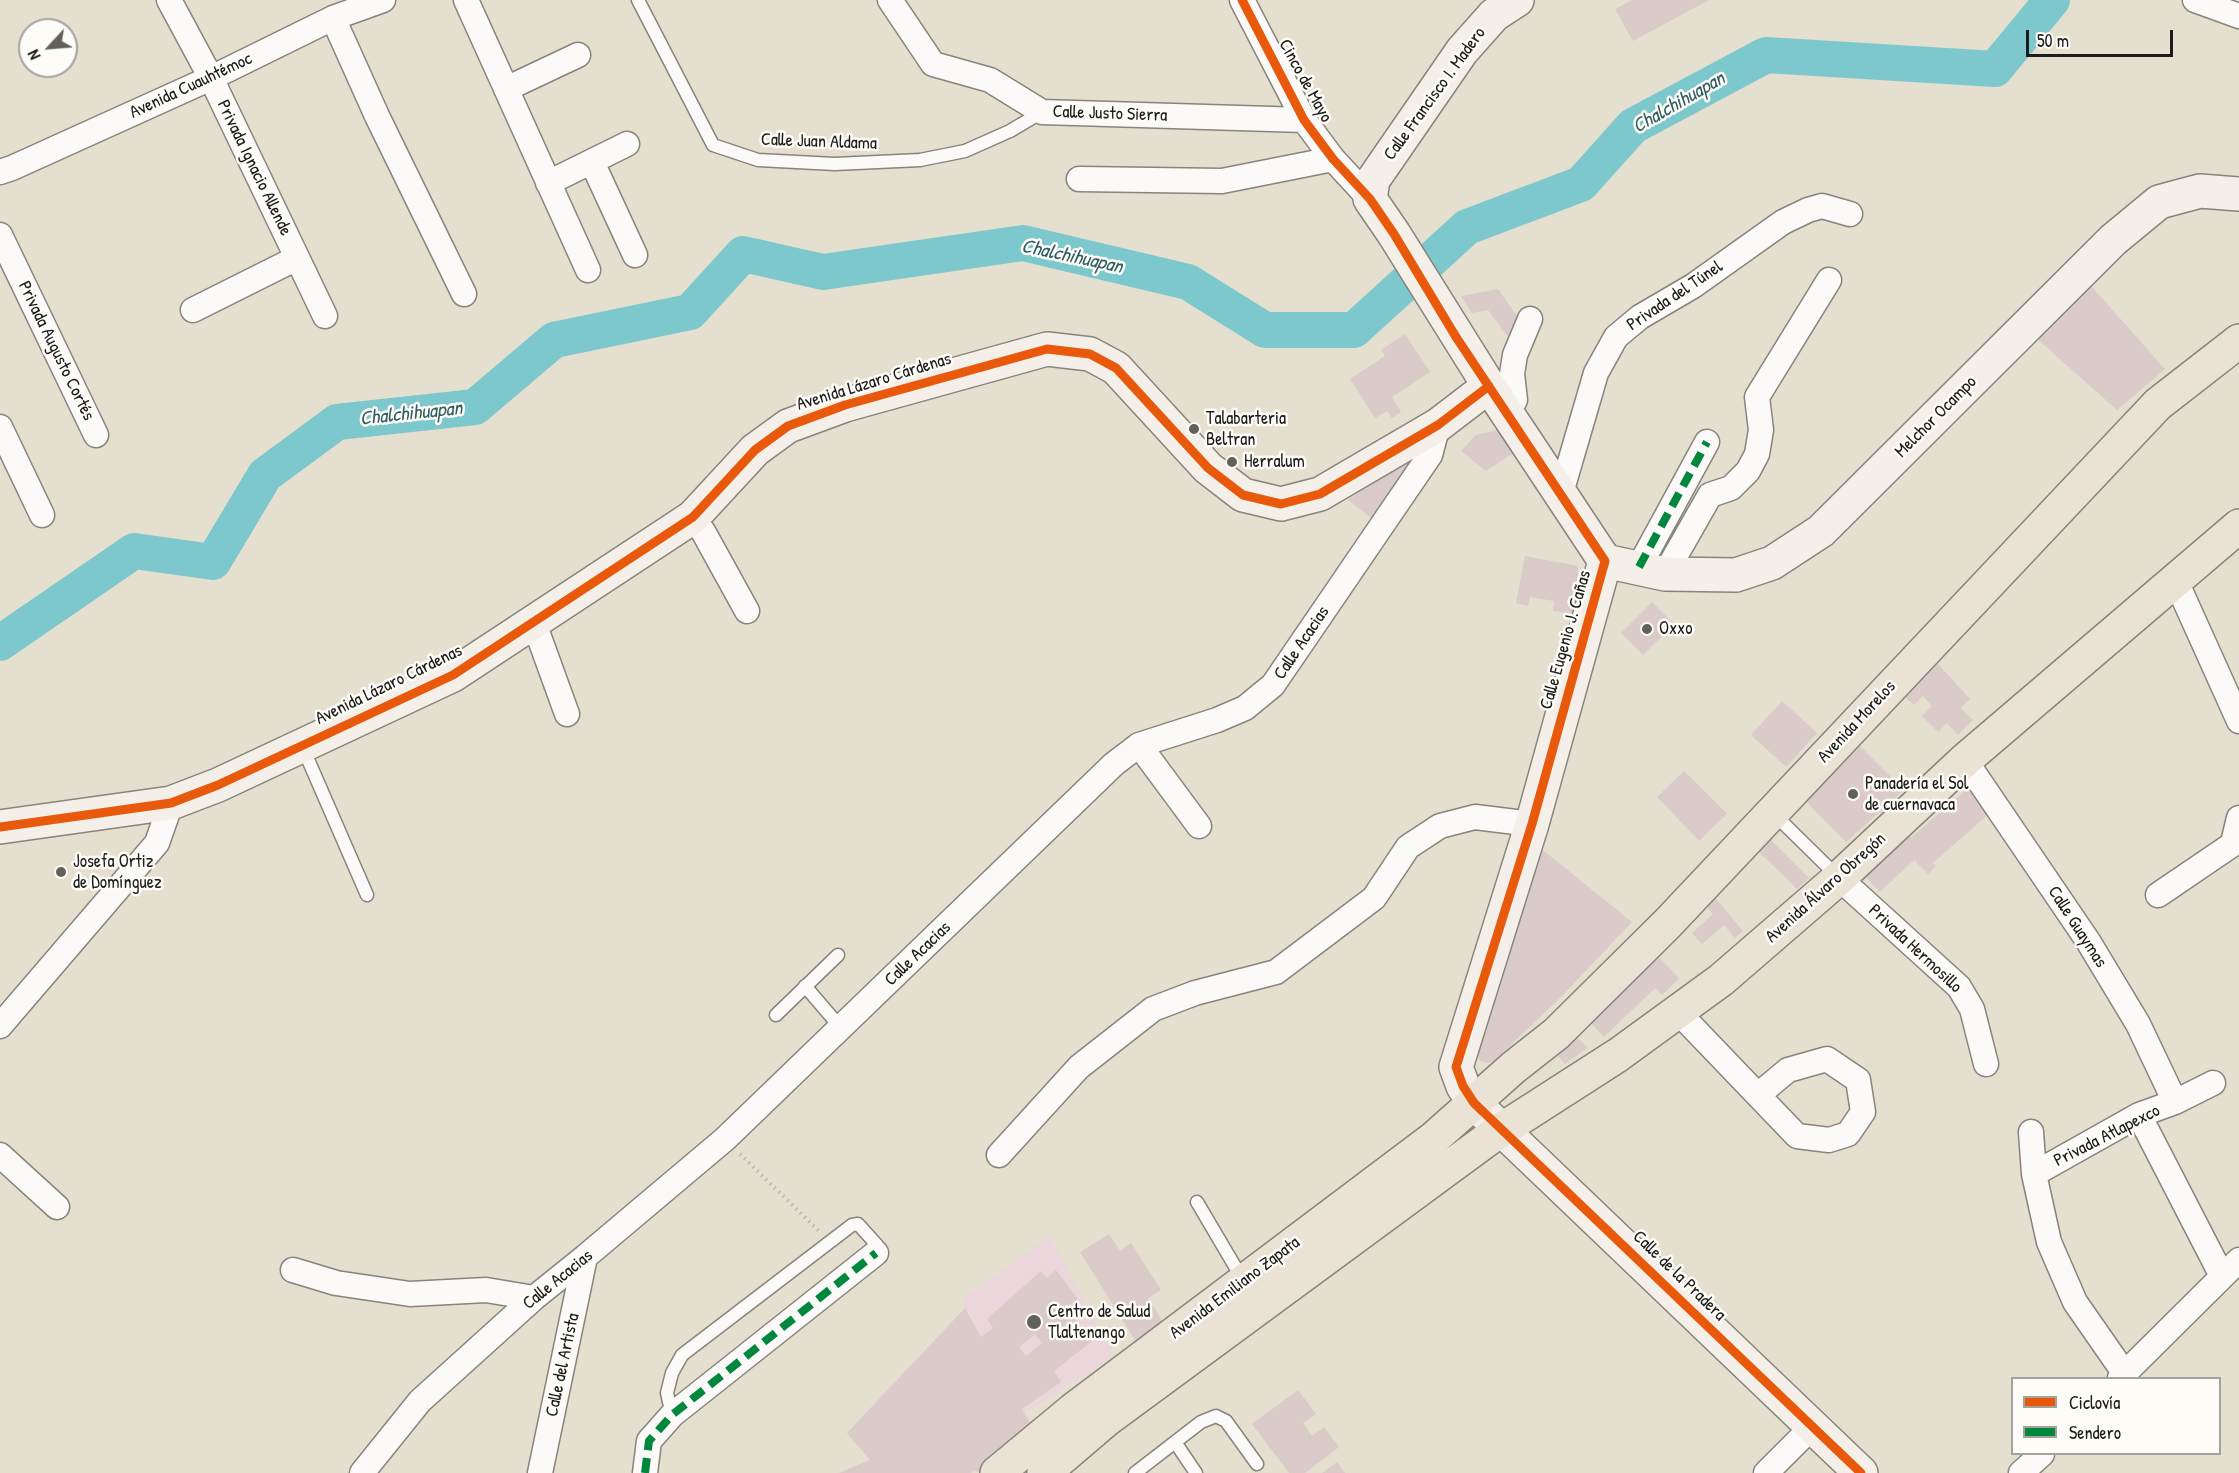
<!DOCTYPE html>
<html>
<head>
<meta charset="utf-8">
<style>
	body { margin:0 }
	#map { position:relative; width:2239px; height:1473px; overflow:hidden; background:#e4dfce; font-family:"Patrick Hand",sans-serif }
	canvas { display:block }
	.legend { position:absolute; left:2011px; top:1377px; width:210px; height:78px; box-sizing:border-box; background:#fdfcf7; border:2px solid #a3a29f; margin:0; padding:8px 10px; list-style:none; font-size:18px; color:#1c1c1c }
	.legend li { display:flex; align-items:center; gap:12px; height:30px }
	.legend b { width:30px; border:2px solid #a3a29f }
	.north { position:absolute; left:18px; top:18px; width:60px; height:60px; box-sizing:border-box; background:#fdfcf7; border:2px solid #a3a29f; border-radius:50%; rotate:244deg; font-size:16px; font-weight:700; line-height:24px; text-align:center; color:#1c1c1c }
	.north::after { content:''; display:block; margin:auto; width:21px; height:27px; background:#62605a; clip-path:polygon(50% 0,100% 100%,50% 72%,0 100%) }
	.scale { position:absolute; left:2026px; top:30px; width:147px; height:27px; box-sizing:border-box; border:3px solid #1c1c1c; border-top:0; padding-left:8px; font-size:18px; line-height:21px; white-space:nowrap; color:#1c1c1c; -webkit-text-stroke:4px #fdfcf7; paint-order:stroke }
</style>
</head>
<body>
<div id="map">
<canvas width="2239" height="1473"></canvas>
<ul class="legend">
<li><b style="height:8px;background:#e8590c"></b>Ciclovía</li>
<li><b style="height:8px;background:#00873e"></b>Sendero</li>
</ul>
<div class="north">N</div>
<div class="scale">50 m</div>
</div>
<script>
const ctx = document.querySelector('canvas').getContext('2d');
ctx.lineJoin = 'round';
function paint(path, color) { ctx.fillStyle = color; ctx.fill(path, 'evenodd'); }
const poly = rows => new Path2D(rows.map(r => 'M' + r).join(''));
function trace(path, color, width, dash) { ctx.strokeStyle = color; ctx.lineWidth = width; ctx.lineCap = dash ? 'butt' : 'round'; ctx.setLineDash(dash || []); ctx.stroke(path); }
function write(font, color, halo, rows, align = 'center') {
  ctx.font = font + ' "Patrick Hand",sans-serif'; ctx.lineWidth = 5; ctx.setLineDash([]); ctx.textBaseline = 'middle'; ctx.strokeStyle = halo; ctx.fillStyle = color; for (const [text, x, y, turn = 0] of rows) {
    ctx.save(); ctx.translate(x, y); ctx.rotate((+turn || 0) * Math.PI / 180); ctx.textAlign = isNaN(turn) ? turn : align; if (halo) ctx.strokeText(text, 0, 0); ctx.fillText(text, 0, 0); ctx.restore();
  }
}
const built = poly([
	[1050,1236,1113,1356,1024,1414,961,1300]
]);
const river = poly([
	[0,643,134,551,213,562,265,475,337,422,475,407,554,340,690,312,743,254,823,272,1023,243,1188,282,1265,330,1354,330,1467,227,1581,184,1633,126,1766,55,1995,69,2052,0]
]);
const building = poly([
	[1632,0,1709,0,1633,41,1615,9],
	[2085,279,2165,369,2117,410,2033,335],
	[1498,289,1522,323,1507,336,1488,310,1472,313,1461,296],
	[1405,334,1430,372,1392,397,1401,412,1392,418,1387,411,1375,418,1350,379,1385,356,1381,350],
	[1501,429,1515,452,1486,471,1461,451,1476,435],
	[1413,456,1416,460,1375,521,1348,500],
	[1525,556,1578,566,1577,614,1553,611,1554,601,1530,597,1528,606,1516,603],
	[1652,602,1674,624,1643,655,1621,633],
	[1938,664,1970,699,1961,708,1973,720,1958,735,1947,723,1938,732,1922,716,1932,706,1923,696,1914,705,1905,697],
	[1782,701,1817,733,1786,767,1751,735],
	[1855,741,1904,790,1846,842,1803,798],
	[1684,771,1727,814,1699,841,1657,797],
	[1970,786,1991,812,1933,863,1936,866,1928,874,1914,860,1880,892,1861,872,1904,832,1911,838],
	[1767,836,1809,878,1797,889,1756,849],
	[1534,843,1632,922,1559,999,1495,1060,1487,1063,1480,1061,1476,1055],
	[1712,894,1743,931,1735,938,1724,925,1702,944,1692,933,1713,914,1703,902],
	[1658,956,1679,978,1662,995,1655,988,1604,1037,1589,1021],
	[1576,1036,1587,1048,1565,1064,1558,1056],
	[1109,1234,1120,1251,1131,1243,1161,1290,1148,1298,1163,1322,1135,1340,1080,1252],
	[1056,1270,1078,1299,1066,1308,1092,1341,1054,1371,1061,1382,1022,1409,1034,1429,985,1473,973,1471,971,1473,839,1473,870,1460,847,1433,965,1308,981,1337,993,1328,987,1319,1041,1271,1047,1278],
	[1035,1334,1042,1343,1026,1356,1019,1347],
	[1298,1390,1316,1414,1303,1423,1312,1436,1324,1427,1339,1447,1305,1473,1289,1473,1252,1424],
	[1337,1462,1345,1473,1322,1473]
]);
const path = poly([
	[740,1154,820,1232]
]);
const lane = poly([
	[638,0,713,145,758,160,835,164,920,160,965,151,1010,131,1042,112],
	[303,748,367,895],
	[1773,813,1837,876],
	[805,986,841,1028],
	[776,1015,838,955],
	[1197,1202,1243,1280],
	[672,1415,667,1393,672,1373,682,1355,852,1225,858,1224,877,1245,876,1253],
	[1175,1442,1196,1473],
	[1135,1473,1201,1422,1216,1416,1226,1421,1257,1464]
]);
const street = poly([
	[169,0,211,78,325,316],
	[466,0,588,270],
	[890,0,933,64,990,80,1042,112,1304,120],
	[1242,0,1304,120,1333,159,1370,199],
	[2195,0,2239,16],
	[333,18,377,116,464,294],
	[506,89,578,55],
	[592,162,635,255],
	[0,172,12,168,211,78,333,18,383,0],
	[1079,179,1222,181,1333,159],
	[548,183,627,144],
	[0,235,96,435],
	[193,310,297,258],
	[1507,412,1515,400,1512,374,1515,355,1530,319],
	[0,427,42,515],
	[1561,493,1596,373,1616,337,1640,317,1693,286,1783,222,1808,210,1822,206,1850,214],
	[693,517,704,533,747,611],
	[1639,567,1707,442],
	[1665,574,1710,495,1731,488,1748,471,1757,454,1761,430,1757,397,1829,280],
	[2175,579,2239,721],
	[534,623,567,714],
	[1139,745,1199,826],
	[1965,760,2088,941,2138,1024,2175,1102],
	[2233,843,2239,818],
	[1839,878,1959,987,1972,1009,1986,1064],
	[2158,895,2239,840],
	[1678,1012,1797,1136,1829,1140,1848,1134,1863,1112,1858,1080,1827,1059,1788,1070,1758,1095],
	[0,1026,157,843,171,803],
	[2139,1115,2222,1276],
	[2031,1132,2034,1174,2049,1242,2075,1302,2125,1374],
	[0,1155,57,1207],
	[999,1155,1079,1067,1153,1009,1195,993,1276,972,1374,898,1408,847,1440,826,1475,817,1532,824],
	[2034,1174,2139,1115,2175,1102,2213,1083],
	[293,1270,336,1283,410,1294,486,1290,534,1298],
	[2120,1378,2239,1260],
	[362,1473,420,1401,534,1298,585,1257,725,1139,1114,764,1139,745,1217,720,1245,708,1273,685,1430,455,1438,425],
	[540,1473,585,1257],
	[645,1473,649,1441,672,1415,876,1253],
	[1766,1473,1813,1426],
	[2021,1473,2042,1454]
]);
const secondary = poly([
	[1517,0,1494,15,1462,51,1373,180,1370,199,1394,234,1489,386,1605,561,1532,824,1456,1067,1463,1086,1474,1103,1861,1473],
	[1605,561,1665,574,1736,575,1772,563,1821,531,2113,240,2159,202,2200,191,2239,194],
	[0,827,171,803,218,785,453,675,693,517,755,450,788,426,845,405,1047,349,1090,354,1116,368,1208,468,1243,495,1281,504,1320,494,1438,425,1489,386]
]);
const primary = poly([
	[997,1473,1073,1410,1433,1139,1514,1067,1556,1034,1668,923,2158,404,2239,341],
	[1044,1473,1106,1420,1492,1136,1618,1055,1721,980,1839,878,1965,760,2239,526]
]);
const quiet = poly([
	[1639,567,1707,442],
	[645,1473,649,1441,672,1415,876,1253]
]);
const cycleway = poly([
	[1242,0,1304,120,1333,159,1370,199,1394,234,1456,337,1605,561,1532,824,1456,1067,1463,1086,1474,1103,1861,1473],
	[0,827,171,803,218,785,453,675,693,517,755,450,788,426,845,405,1047,349,1090,354,1116,368,1208,468,1243,495,1281,504,1320,494,1438,425,1489,386]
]);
const markers = [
	[1194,429,6,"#62605a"],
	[1232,462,6,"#62605a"],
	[1647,629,6,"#62605a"],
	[1853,794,6,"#62605a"],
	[61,872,6,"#62605a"],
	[1034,1322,8,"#62605a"]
];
const streetNames = [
	["Cinco de Mayo",1305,81,61],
	["Avenida Cuauhtémoc",191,86,-25],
	["Calle Francisco I. Madero",1435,94,-54],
	["Calle Justo Sierra",1110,114,2],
	["Calle Juan Aldama",819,142,2],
	["Privada Ignacio Allende",254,168,64],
	["Privada del Túnel",1675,296,-34],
	["Privada Augusto Cortés",56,351,64],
	["Avenida Lázaro Cárdenas",874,382,-17],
	["Melchor Ocampo",1936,417,-45],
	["Calle Eugenio J. Cañas",1566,640,-74],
	["Calle Acacias",1302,643,-56],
	["Avenida Lázaro Cárdenas",389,685,-26],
	["Avenida Morelos",1857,722,-47],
	["Avenida Álvaro Obregón",1826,888,-42],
	["Calle Guaymas",2077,927,57],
	["Privada Hermosillo",1915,949,43],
	["Calle Acacias",918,954,-44],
	["Privada Atlapexco",2107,1136,-27],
	["Calle de la Pradera",1679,1276,44],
	["Calle Acacias",558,1280,-39],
	["Avenida Emiliano Zapata",1235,1288,-37],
	["Calle del Artista",563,1365,-78]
];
const poiNames = [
	["Talabarteria",1206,419],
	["Beltran",1206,440],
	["Herralum",1244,462],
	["Oxxo",1659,629],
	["Panadería el Sol",1865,784],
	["de cuernavaca",1865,805],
	["Josefa Ortiz",73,862],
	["de Domínguez",73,883],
	["Centro de Salud",1048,1312],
	["Tlaltenango",1048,1333]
];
const waterNames = [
	["Chalchihuapan",1679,103,-30],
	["Chalchihuapan",1072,257,12],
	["Chalchihuapan",411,414,-6]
];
paint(built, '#ebd7db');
trace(river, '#7dc8cd', 36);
paint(building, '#dacac8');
trace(lane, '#86847b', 15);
trace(street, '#86847b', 27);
trace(secondary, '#86847b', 36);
trace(primary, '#86847b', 36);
trace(path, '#b8b7b4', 4, [1.5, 4.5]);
trace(lane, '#fbfaf8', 12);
trace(street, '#fbfaf8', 24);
trace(secondary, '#f4f0e9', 33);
trace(primary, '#e9e2d5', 33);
trace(quiet, '#00873e', 8, [15, 8]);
trace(cycleway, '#e8590c', 9);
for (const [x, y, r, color] of markers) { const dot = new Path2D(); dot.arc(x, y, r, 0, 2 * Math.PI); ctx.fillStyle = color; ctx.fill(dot); trace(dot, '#fdfcf7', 2); }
write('18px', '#1c1c1c', '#fdfcf7', streetNames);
write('18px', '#1c1c1c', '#fdfcf7', poiNames, 'left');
write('italic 20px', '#315d62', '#fdfcf7', waterNames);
</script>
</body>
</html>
